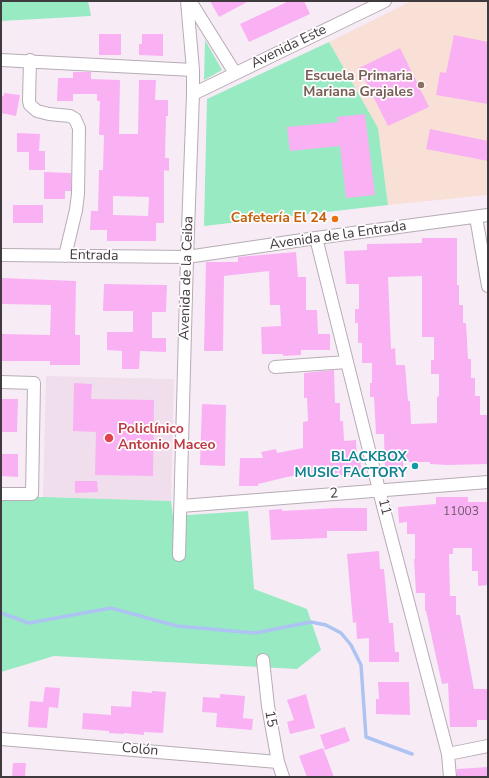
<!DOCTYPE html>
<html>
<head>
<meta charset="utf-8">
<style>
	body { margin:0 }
	#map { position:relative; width:489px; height:778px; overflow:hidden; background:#f7ecf6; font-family:"Nunito Sans",sans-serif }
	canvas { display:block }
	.frame { position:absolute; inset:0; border:2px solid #3e3a3e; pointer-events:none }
</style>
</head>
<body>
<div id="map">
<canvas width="489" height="778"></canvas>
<div class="frame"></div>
</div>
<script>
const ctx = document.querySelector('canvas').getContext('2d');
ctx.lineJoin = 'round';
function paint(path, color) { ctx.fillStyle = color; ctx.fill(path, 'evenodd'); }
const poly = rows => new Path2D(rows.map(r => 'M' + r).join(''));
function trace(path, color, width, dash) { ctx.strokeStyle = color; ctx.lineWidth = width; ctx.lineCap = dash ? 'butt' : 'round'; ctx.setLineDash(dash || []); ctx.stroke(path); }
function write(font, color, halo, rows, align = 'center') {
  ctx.font = font + ' "Nunito Sans",sans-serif'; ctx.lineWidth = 3.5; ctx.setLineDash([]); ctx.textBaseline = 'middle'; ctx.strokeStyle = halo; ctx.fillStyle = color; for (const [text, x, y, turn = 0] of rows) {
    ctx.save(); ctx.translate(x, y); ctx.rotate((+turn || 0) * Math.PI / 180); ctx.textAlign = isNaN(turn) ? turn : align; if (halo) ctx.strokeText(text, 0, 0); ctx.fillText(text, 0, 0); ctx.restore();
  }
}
const built = poly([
	[46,376,174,379,171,501,43,497]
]);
const education = poly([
	[411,1,487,1,488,195,388,205,378,128,329,42]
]);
const green = poly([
	[1,1,88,1,91,16,1,21],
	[205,40,222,70,204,80],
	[329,42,378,128,388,205,204,226,207,99],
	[43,497,171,501,173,516,248,511,254,589,307,609,321,650,297,669,54,656,1,672,1,498]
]);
const stream = poly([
	[1,613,29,623,111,608,177,626,255,633,311,622,326,625,341,633,351,645,361,665,366,737,412,754]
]);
const building = poly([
	[210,1,249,1,219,17],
	[289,1,304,1,310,14,249,42,240,24],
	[99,34,121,34,121,55,99,55],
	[142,34,163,34,163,56,139,55,139,44,142,44],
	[454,35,488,42,488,104,436,95,440,72,446,73],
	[400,48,429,107,388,126,359,68],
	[73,72,91,72,91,79,120,80,119,134,138,134,139,80,156,80,155,100,168,100,168,116,166,116,165,158,169,158,169,171,164,170,164,223,156,223,156,241,107,241,107,230,90,230,91,211,98,211,99,170,103,170,104,135,99,135,100,101,97,101,97,94,73,94,73,101,57,101,58,78,73,78],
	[113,196,149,197,148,216,113,215],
	[4,93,20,95,16,116,1,113,1,95,4,96],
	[365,114,375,195,346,198,340,146,290,151,287,127,338,122,337,117],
	[430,129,488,141,488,161,426,149],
	[17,133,40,134,39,151,45,151,45,170,29,170,29,152,17,152],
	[44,172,71,173,71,191,65,191,65,199,44,199],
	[13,205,43,205,43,223,13,223],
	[422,238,457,238,457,285,459,285,459,305,463,305,463,323,466,323,468,359,471,359,471,378,475,378,475,396,480,396,480,415,488,415,488,464,447,465,430,464,430,462,403,462,403,471,385,471,384,434,376,434,374,397,370,397,370,383,372,383,372,363,362,363,362,343,358,343,358,323,355,323,355,309,359,309,359,284,346,284,344,251,367,250,367,244,422,243],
	[422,276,422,337,434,337,434,360,431,360,431,374,439,374,439,396,437,397,437,423,411,424,410,401,408,401,405,365,396,365,395,348,391,349,388,277],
	[296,252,298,277,306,277,306,310,317,310,318,334,330,334,330,350,301,350,301,355,283,356,283,354,262,354,261,327,281,326,280,305,270,305,269,271,224,276,223,351,204,351,206,262,238,262,238,257],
	[1,278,76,281,75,335,80,335,80,365,50,365,50,361,1,361,1,334,50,335,51,305,1,304],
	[104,284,167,285,166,312,152,312,152,338,166,338,166,352,140,351,139,369,122,369,122,351,107,350,107,332,133,332,133,311,103,311],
	[334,370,335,403,340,403,340,421,343,421,344,441,356,440,357,458,360,458,362,474,335,476,335,470,312,477,311,473,287,477,258,484,258,486,239,486,240,458,263,458,261,452,276,449,277,453,303,448,303,422,308,421,307,398,304,398,304,373],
	[74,383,92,384,91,399,154,400,153,476,95,475,96,432,73,431],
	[1,399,18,399,17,432,1,432],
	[202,404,226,405,225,466,200,465],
	[1,454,18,454,18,477,1,476],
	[75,481,97,481,98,492,75,493],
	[436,497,468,497,468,502,488,502,488,585,478,586,478,571,472,571,472,548,453,548,453,554,449,554,450,596,456,596,456,615,460,615,474,689,488,689,488,720,477,720,477,727,450,727,448,683,442,684,426,611,425,611,425,593,416,593,414,559,415,559,415,534,407,534,407,522,399,523,398,507,436,504],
	[336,508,367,508,367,531,327,531,327,538,271,540,269,510,282,509,282,511],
	[379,551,380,569,384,569,389,623,393,623,395,652,399,652,399,662,369,662,369,638,357,639,356,622,353,623,347,554],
	[378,682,409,682,410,715,376,714,376,699,379,699],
	[45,687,60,688,58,708,49,707,47,728,28,727,30,701,43,702],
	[132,691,152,693,152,691,166,692,163,733,144,732,144,735,124,733,124,734,109,733,109,731,82,729,83,713,111,715,111,706,131,707],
	[220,694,245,696,243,718,253,719,252,730,216,727,217,713,202,712,203,697,220,698],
	[306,694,315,728,290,734,287,722,294,720,287,700],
	[345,727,350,741,325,750,320,735],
	[323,748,334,777,307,777,299,756],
	[13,763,26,763,25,777,12,777],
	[488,767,488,777,457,777,457,769]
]);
const minor = poly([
	[190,1,235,73],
	[1,60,193,70],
	[30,60,29,101,30,105,37,111,49,114,70,116,75,119,79,128,78,194,76,210,65,256],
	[193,94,385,1],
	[476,217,488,286],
	[316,238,383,506,448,754,450,777],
	[1,255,187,257,316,238,488,215],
	[275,367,347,362],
	[1,382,34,383,32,494,1,494],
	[181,506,488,482],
	[179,555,187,257,193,94,193,70,187,1],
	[263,660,268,706,278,762,283,777],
	[1,739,278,762],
	[448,754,488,746]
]);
const markers = [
	[421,85,4,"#8d6e63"],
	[335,219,4,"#e8710a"],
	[109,438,5,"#e0444e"],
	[415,466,4,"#0f9aa8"]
];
const numberNames = [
	["11003",461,512]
];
const streetNames = [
	["Avenida Este",289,47,-26],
	["Avenida de la Entrada",338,236,-8],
	["Entrada",94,256,1],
	["Avenida de la Ceiba",187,278,-88],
	["2",334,494,-4],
	["11",384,507,76],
	["15",270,719,80],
	["Colón",140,750,5]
];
const educationNames = [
	["Escuela Primaria",413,77],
	["Mariana Grajales",413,93]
];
const foodNames = [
	["Cafetería El 24",327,219]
];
const healthNames = [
	["Policlínico",118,430],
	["Antonio Maceo",118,446]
];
const cultureNames = [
	["BLACKBOX",407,458],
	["MUSIC FACTORY",407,474]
];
paint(built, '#f0deed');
paint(education, '#f8e0d6');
paint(green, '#98eac2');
trace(stream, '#adc3f2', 3.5);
paint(building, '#f9b1f3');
trace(minor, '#b6acb5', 14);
trace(minor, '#fff', 12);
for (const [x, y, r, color] of markers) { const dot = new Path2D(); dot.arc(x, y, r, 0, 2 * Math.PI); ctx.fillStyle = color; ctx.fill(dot); trace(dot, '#fffcfe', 1.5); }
write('12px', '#6d586b', null, numberNames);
write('14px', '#3e3a3e', '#fffcfe', streetNames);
write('bold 14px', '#785e54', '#fffcfe', educationNames, 'right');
write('bold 14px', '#c56008', '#fffcfe', foodNames, 'right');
write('bold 14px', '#be3a42', '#fffcfe', healthNames, 'left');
write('bold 14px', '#0d838f', '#fffcfe', cultureNames, 'right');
</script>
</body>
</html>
